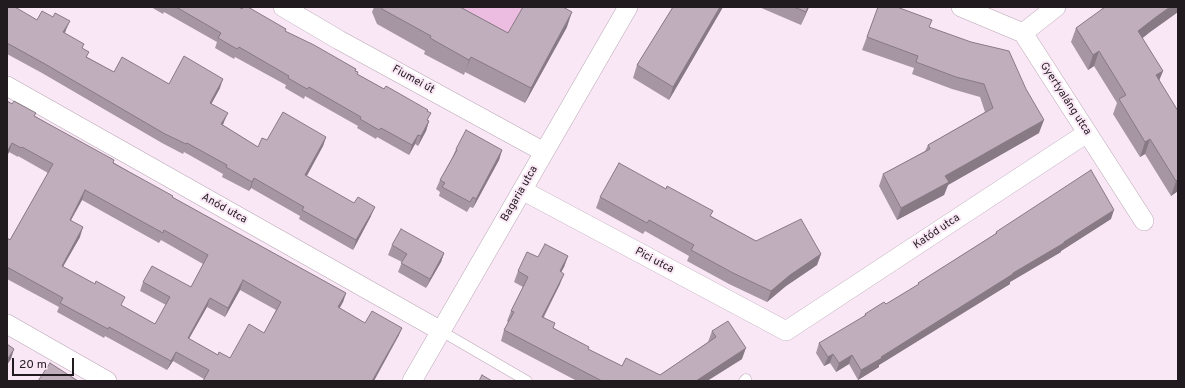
<!DOCTYPE html>
<html>
<head>
<meta charset="utf-8">
<style>
	body { margin:0 }
	#map { position:relative; width:1185px; height:388px; overflow:hidden; background:#fae7f6; font-family:Overpass,sans-serif }
	canvas { display:block }
	.frame { position:absolute; inset:0; border:8px solid #211a1f; pointer-events:none }
	.scale { position:absolute; left:12px; top:358px; width:62px; height:18px; box-sizing:border-box; border:2px solid #211a1f; border-top:0; padding-left:5px; font-size:12px; line-height:14px; white-space:nowrap; color:#211a1f; -webkit-text-stroke:3px #fae7f6; paint-order:stroke }
</style>
</head>
<body>
<div id="map">
<canvas width="1185" height="388"></canvas>
<div class="frame"></div>
<div class="scale">20 m</div>
</div>
<script>
const ctx = document.querySelector('canvas').getContext('2d');
ctx.lineJoin = 'round';
function paint(path, color) { ctx.fillStyle = color; ctx.fill(path, 'evenodd'); }
const poly = rows => new Path2D(rows.map(r => 'M' + r).join(''));
function trace(path, color, width, dash) { ctx.strokeStyle = color; ctx.lineWidth = width; ctx.lineCap = dash ? 'butt' : 'round'; ctx.setLineDash(dash || []); ctx.stroke(path); }
function write(font, color, halo, rows, align = 'center') {
  ctx.font = font + ' Overpass,sans-serif'; ctx.lineWidth = 4; ctx.setLineDash([]); ctx.textBaseline = 'middle'; ctx.strokeStyle = halo; ctx.fillStyle = color; for (const [text, x, y, turn = 0] of rows) {
    ctx.save(); ctx.translate(x, y); ctx.rotate((+turn || 0) * Math.PI / 180); ctx.textAlign = isNaN(turn) ? turn : align; if (halo) ctx.strokeText(text, 0, 0); ctx.fillText(text, 0, 0); ctx.restore();
  }
}
const green = poly([
	[425,7,525,7,513,51]
]);
const service = poly([
	[441,331,527,381],
	[744,381,746,379]
]);
const minor = poly([
	[283,7,339,40,544,152],
	[961,7,1023,33,1144,221],
	[1023,33,1056,7],
	[7,86,441,331],
	[522,190,786,331,1087,133],
	[7,324,107,381],
	[412,381,628,7]
]);
const wall = poly([
	[7,7,37,20,66,30,65,33,83,49,87,57,114,72,169,84,220,88,211,104,224,122,223,125,258,147,267,140,326,137,323,146,307,176,371,216,353,250,299,219,300,216,251,188,249,191,222,177,223,174,184,152,183,154,162,143,42,73,7,54],
	[151,7,239,7,286,29,285,31,356,69,355,71,357,74,384,89,428,110,428,121,429,121,426,131,418,146,415,144,409,155,377,137,376,139,357,128,358,126,305,96,304,99,285,88,286,85,235,57,234,59,215,48,217,42,164,12,163,14],
	[374,7,460,7,508,33,567,27,525,103,465,72,464,75,424,54,425,51,377,24,372,12],
	[673,7,723,7,669,100,633,78,637,65],
	[759,7,809,7,801,25],
	[878,7,929,27,1039,133,948,185,944,195,897,220,879,186,883,174,925,151,928,145,985,112,980,97,952,89,912,74,914,68,862,50],
	[1178,7,1178,12,1150,32,1142,38,1163,71,1159,81,1178,111,1178,191,1171,196,1145,154,1140,157,1113,114,1117,103,1094,66,1088,70,1071,42,1076,28],
	[7,101,35,116,172,197,346,293,343,302,339,308,365,323,402,328,398,337,204,379,173,361,167,370,105,336,104,338,57,312,59,307,7,279,7,238,10,240,48,173,18,156,18,157,9,152,7,156],
	[82,200,159,243,161,240,203,264,191,287,143,282,140,291,166,305,155,324,122,306,63,267,80,237,71,220],
	[240,290,276,310,264,333,230,358,218,355,189,339,207,307,225,317],
	[456,149,502,150,499,160,473,208,470,207,467,212,439,196,440,192,436,189,440,180,452,158],
	[600,197,711,216,756,241,821,254,817,265,786,286,767,302,729,284,687,261,689,256,645,231,643,234,596,208],
	[1111,219,1061,251,1061,252,1010,282,1010,284,879,365,879,367,858,380,849,364,836,372,830,363,824,366,816,353,819,343,864,317,865,314,886,304,918,285,918,283,995,234,996,232],
	[392,245,444,253,441,262,426,288,398,272,402,262,388,255],
	[568,256,564,267,561,272,560,284,544,317,554,328,588,349,622,366,660,375,708,342,712,331,742,359,707,381,577,381,501,341,504,330,508,322,507,321,511,311,523,287,514,282,518,271,538,257]
]);
const shadedWall = poly([
	[720,7,723,7,669,100,673,87],
	[808,7,809,7,801,25,806,12],
	[1170,7,1178,7,1178,12,1150,32,1133,46,1138,31,1156,17],
	[572,12,567,27,525,103,531,88],
	[70,21,66,30,60,41,63,32],
	[1099,51,1094,66,1088,70,1093,55],
	[471,57,465,72,464,75,469,60],
	[1163,71,1157,85,1156,75],
	[223,79,220,88,207,112,210,103],
	[228,113,224,122,218,134,221,124],
	[1044,120,1039,133,948,185,944,195,897,220,901,208,945,176],
	[429,121,426,131,418,146,421,136],
	[418,135,415,144,409,155,412,145],
	[326,137,323,146,302,184,305,175],
	[1150,139,1145,154,1140,157,1145,142],
	[12,143,9,152,7,156,7,152],
	[502,150,499,160,473,208,476,199],
	[254,178,251,188,249,191,252,182],
	[1178,180,1178,191,1171,196,1176,181],
	[85,190,82,200,66,229,70,220],
	[375,207,371,216,353,250,356,240],
	[1114,210,1111,219,1061,251,1061,252,1010,282,1010,284,879,365,879,367,858,380,861,370,881,357,1013,273],
	[83,227,80,237,58,275,62,266],
	[444,253,441,262,426,288,430,279],
	[821,254,817,265,786,286,767,302,771,291,790,275],
	[568,256,564,267,556,282,560,271],
	[564,274,560,284,538,327,542,317],
	[243,280,240,290,225,317,228,308],
	[346,293,343,302,335,317,338,307],
	[210,298,207,307,184,347,188,338],
	[402,328,398,337,374,381,372,381],
	[746,348,742,359,707,381,696,381],
	[14,349,11,359,7,365,7,360],
	[176,352,173,361,167,370,171,361],
	[833,354,830,363,824,366,828,357],
	[852,355,849,364,836,372,839,363]
]);
const building = poly([
	[7,7,15,7,37,20,42,11,53,17,55,13,70,21,63,32,84,44,82,48,89,52,86,57,114,72,122,57,169,84,184,56,223,79,210,103,228,113,221,124,258,147,262,138,267,140,283,112,326,137,305,175,354,203,358,197,375,207,356,240,302,210,304,207,254,178,252,182,226,167,227,165,187,143,186,144,165,134,45,64,7,43,7,7],
	[176,7,239,7,242,9,243,7,248,7,286,29,285,31,314,45,356,69,355,71,358,72,357,74,384,89,386,86,428,110,427,111,431,113,427,120,429,121,421,136,418,135,412,145,381,128,379,130,360,119,361,117,309,87,307,89,288,78,289,76,239,47,237,49,218,38,221,33,176,7],
	[382,7,460,7,508,33,523,7,563,7,572,12,531,88,471,57,469,60,430,38,431,36,382,9,382,7],
	[673,7,720,7,673,87,637,65,673,7],
	[794,7,808,7,806,12,794,7],
	[878,7,897,7,932,20,929,27,971,42,1009,51,1026,89,1044,120,945,176,949,182,901,208,883,174,930,149,928,145,993,108,984,84,956,77,916,62,918,56,867,37,878,7],
	[1105,7,1170,7,1156,17,1138,31,1163,71,1156,75,1178,111,1178,180,1176,181,1150,139,1145,142,1119,99,1126,95,1099,51,1093,55,1076,28,1105,7],
	[7,101,12,104,14,101,36,113,34,116,114,160,113,163,173,196,172,197,346,293,338,307,365,323,372,311,402,328,372,381,203,381,209,370,176,352,171,361,109,327,108,329,60,303,63,298,7,267,7,238,10,240,53,164,22,147,21,148,12,143,7,152,7,101],
	[85,190,163,233,164,230,208,255,191,287,152,266,143,282,170,297,155,324,121,305,125,297,96,281,95,284,62,266,83,227,70,220,85,190],
	[243,280,281,302,264,333,249,324,230,358,219,352,218,355,188,338,210,298,228,308,243,280],
	[466,130,502,150,476,199,473,197,470,202,442,187,445,183,440,180,457,150,456,149,466,130],
	[619,163,666,189,667,186,713,211,710,216,756,241,801,219,821,254,790,275,771,291,733,273,691,250,694,245,649,220,647,223,600,197,619,163],
	[1091,170,1114,210,1064,242,1064,243,1013,273,1013,274,881,357,882,358,861,370,852,355,839,363,833,354,828,357,819,343,866,315,865,314,884,302,886,304,919,284,918,283,997,233,996,232,1091,170],
	[401,229,444,253,430,279,401,263,407,254,392,245,401,229],
	[545,244,568,256,560,271,564,274,542,317,555,323,553,328,589,347,588,349,622,366,626,358,660,375,716,337,712,331,728,321,746,348,696,381,602,381,504,330,514,312,511,311,528,277,518,271,527,252,538,257,545,244],
	[7,344,14,349,7,360,7,344],
	[50,363,78,381,38,381,50,363],
	[482,375,492,381,479,381,482,375]
]);
const streetNames = [
	["Fiumei út",413,80,29],
	["Gyertyaláng utca",1065,99,57],
	["Bagaria utca",520,194,-60],
	["Anód utca",224,209,29],
	["Katód utca",937,232,-34],
	["Pici utca",654,261,28]
];
paint(green, '#ecbde1');
trace(service, '#b9a7b5', 11);
trace(minor, '#b9a7b5', 20);
trace(service, '#fff', 10);
trace(minor, '#fff', 19);
paint(wall, '#a696a3');
paint(shadedWall, '#877a84');
paint(building, '#c1aebd');
trace(building, '#877a84', 1);
write('11px', '#211a1f', '#fae7f6', streetNames);
</script>
</body>
</html>
